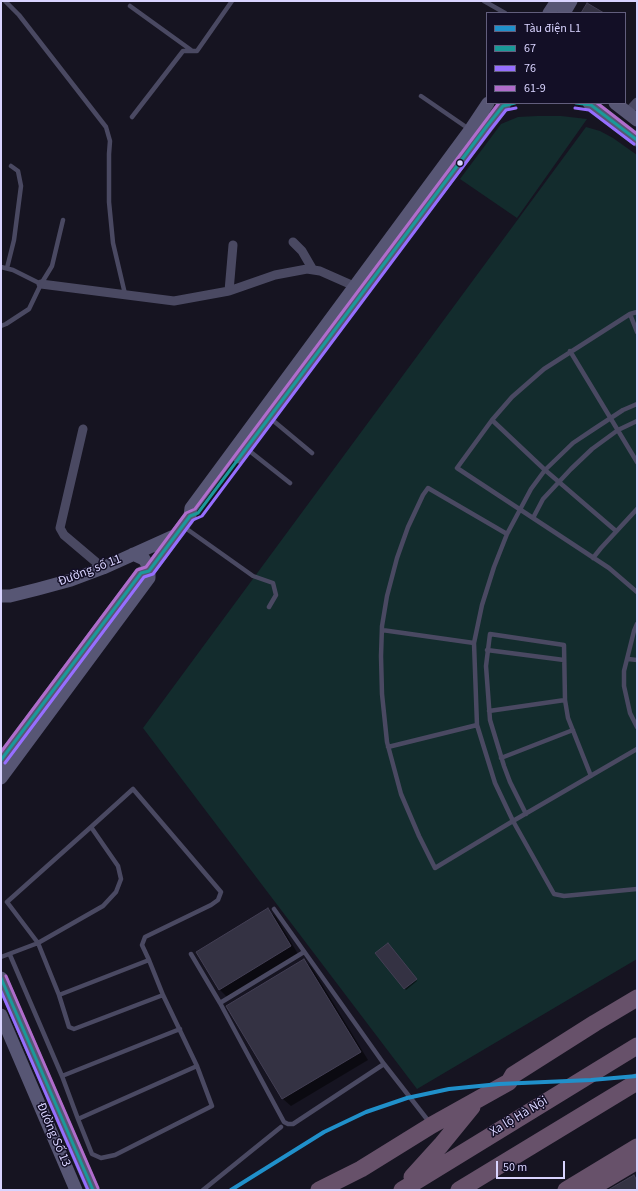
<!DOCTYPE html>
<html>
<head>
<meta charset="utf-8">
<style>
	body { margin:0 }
	#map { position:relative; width:638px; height:1191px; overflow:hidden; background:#161421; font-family:"Source Sans 3",sans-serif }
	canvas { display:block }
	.frame { position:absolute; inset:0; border:2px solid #d9d4ff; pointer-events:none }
	.legend { position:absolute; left:486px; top:12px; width:140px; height:92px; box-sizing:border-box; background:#130f26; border:1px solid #625e7d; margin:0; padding:5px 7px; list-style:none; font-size:12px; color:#d9d4ff }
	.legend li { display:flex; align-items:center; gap:8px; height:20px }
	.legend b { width:20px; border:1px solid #625e7d }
	.scale { position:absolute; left:496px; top:1161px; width:69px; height:18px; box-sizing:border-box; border:2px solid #d9d4ff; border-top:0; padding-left:5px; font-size:12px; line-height:14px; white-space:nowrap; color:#d9d4ff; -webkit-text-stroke:3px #130f26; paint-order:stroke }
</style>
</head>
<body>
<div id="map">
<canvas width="638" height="1191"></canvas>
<div class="frame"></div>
<ul class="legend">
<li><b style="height:5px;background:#2090ca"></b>Tàu điện L1</li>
<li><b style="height:5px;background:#1a9999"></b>67</li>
<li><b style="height:5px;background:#966eff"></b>76</li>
<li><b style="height:5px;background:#b06ccc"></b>61-9</li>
</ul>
<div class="scale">50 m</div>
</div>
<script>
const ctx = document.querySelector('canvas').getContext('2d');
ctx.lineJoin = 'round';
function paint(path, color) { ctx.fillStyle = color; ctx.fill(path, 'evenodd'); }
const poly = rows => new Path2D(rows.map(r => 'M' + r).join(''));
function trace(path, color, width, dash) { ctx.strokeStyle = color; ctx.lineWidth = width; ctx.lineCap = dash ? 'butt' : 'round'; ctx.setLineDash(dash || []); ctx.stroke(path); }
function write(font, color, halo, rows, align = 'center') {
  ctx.font = font + ' "Source Sans 3",sans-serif'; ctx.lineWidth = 3; ctx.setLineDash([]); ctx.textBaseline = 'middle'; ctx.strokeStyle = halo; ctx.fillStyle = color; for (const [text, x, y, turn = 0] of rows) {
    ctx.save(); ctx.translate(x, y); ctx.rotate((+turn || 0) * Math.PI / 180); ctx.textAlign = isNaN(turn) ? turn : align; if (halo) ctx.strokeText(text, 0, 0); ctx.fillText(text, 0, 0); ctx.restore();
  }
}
const green = poly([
	[537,116,561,116,587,119,517,218,460,179,501,124,518,117],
	[586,127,600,131,613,138,637,155,637,959,417,1089,143,728]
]);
const shadow = poly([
	[268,910,276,917,298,954,227,997,219,989],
	[387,945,417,981,406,990,376,953],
	[304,960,312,968,368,1060,291,1106,283,1099,227,1006]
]);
const building = poly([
	[587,3,604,13,581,13,587,3],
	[268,908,291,946,219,990,196,952,268,908],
	[388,943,417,979,404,989,375,953,388,943],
	[304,959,361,1052,282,1099,226,1006,304,959],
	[634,1175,637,1181,637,1190,608,1190,634,1175]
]);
const lane = poly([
	[5,1,19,15,106,127,110,141,109,154,109,202,113,243,125,294],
	[484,1,505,13],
	[130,6,191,50],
	[421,96,469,129],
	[132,117,183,51,197,51,232,1],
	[1,267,13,270,41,284],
	[7,268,14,240,21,186,18,171,11,166],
	[637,312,630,314,544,369,512,397,492,420,457,468,609,568,637,592],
	[630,314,637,332],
	[1,326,6,324,29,309,41,284,52,266,63,220],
	[570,351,637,462],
	[637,404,623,410,594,429,573,443,545,470,531,489,507,534,494,567,482,605,474,643,477,725,495,783,513,821,554,894,564,896,637,889],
	[270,418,312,453],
	[492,420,545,470,616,531],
	[247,449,290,483],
	[533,518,543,499,571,469,592,449,618,430,637,421],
	[184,527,253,576,273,583,276,595,269,607],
	[507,534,428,488,423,495,408,527,397,558,387,596,382,626,381,656,382,694,387,742,401,794,419,836,435,868,513,821,637,749],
	[593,558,601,548,637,509],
	[637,624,634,631,624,671,624,686,630,713,637,727],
	[382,630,474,643],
	[487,650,564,660],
	[628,659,637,660],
	[489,711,565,700],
	[388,747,477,725],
	[501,758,573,730],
	[526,814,510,782,504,766,490,720,486,666,490,634,564,645,565,700,568,718,591,776],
	[274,909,384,1064,430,1123],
	[191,954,220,1003,284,1122,288,1124,293,1124,384,1064],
	[10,955,62,1076],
	[1,957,38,943,59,995,69,1027,74,1029,163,995],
	[59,995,149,960,142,945,145,937,211,905,218,900,221,892,133,789,91,827,7,902,38,943,103,906,116,892,121,879,118,866,91,827],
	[220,1003,304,952],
	[180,1029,62,1076,78,1119,197,1066],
	[78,1119,92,1154,101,1158,115,1155,212,1106,197,1066,163,995,149,960],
	[203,1190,281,1127]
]);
const street = poly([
	[627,113,637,102],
	[293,242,302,251,313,270],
	[41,284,174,301,229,291,275,275,307,269,320,271,354,286],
	[229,291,233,245],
	[83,429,60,528,64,535,103,568]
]);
const secondary = poly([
	[549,13,557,1],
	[564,13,571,1],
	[589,103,637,140],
	[615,103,637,120],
	[239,457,410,228,505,103],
	[1,596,10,596,38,589,71,580,103,568,174,536],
	[1,760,141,573,149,571,190,516,191,508,470,130,488,103],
	[1,778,149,578,149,571,147,564,144,559,133,554],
	[1,978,93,1190],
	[1,1015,76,1190]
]);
const highway = poly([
	[412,1177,441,1145,472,1107],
	[319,1190,361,1169,432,1125,509,1082,513,1075,595,1023,637,998],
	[402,1190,637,1046],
	[459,1190,637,1082],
	[566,1190,637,1147],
	[588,1190,637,1161]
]);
const bus1 = poly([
	[576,103,591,105,637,140],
	[1,760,141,573,149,571,190,516,198,513,487,126,503,106,515,103],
	[1,978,93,1190]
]);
const bus2 = poly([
	[575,108,589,110,634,144],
	[5,763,144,577,153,574,193,520,202,516,491,129,506,110,516,108],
	[1,991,88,1190]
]);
const bus3 = poly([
	[597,103,637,134],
	[1,752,137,570,146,567,186,513,195,509,499,103],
	[6,976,98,1188]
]);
const metro1 = poly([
	[231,1190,324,1132,366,1112,407,1098,449,1089,499,1084,591,1080,637,1076]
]);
const markers = [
	[460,163,3.5,"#d9d4ff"]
];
const streetNames = [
	["Đường số 11",90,571,-21],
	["Xa lộ Hà Nội",519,1117,-31],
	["Đường Số 13",53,1135,67]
];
paint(green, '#132c2d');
paint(shadow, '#0007');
paint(building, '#343243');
trace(building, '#433f54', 1);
trace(lane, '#4a4962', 4.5);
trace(street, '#4a4962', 9);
trace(secondary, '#575674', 13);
trace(highway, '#67516a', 17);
trace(bus1, '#1a9999', 3);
trace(bus2, '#966eff', 3);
trace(bus3, '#b06ccc', 3);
trace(metro1, '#2090ca', 4);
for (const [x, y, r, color] of markers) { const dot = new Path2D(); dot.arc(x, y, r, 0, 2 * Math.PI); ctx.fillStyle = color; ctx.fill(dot); trace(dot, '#130f26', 1.5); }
write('13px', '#d9d4ff', '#130f26', streetNames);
</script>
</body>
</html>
